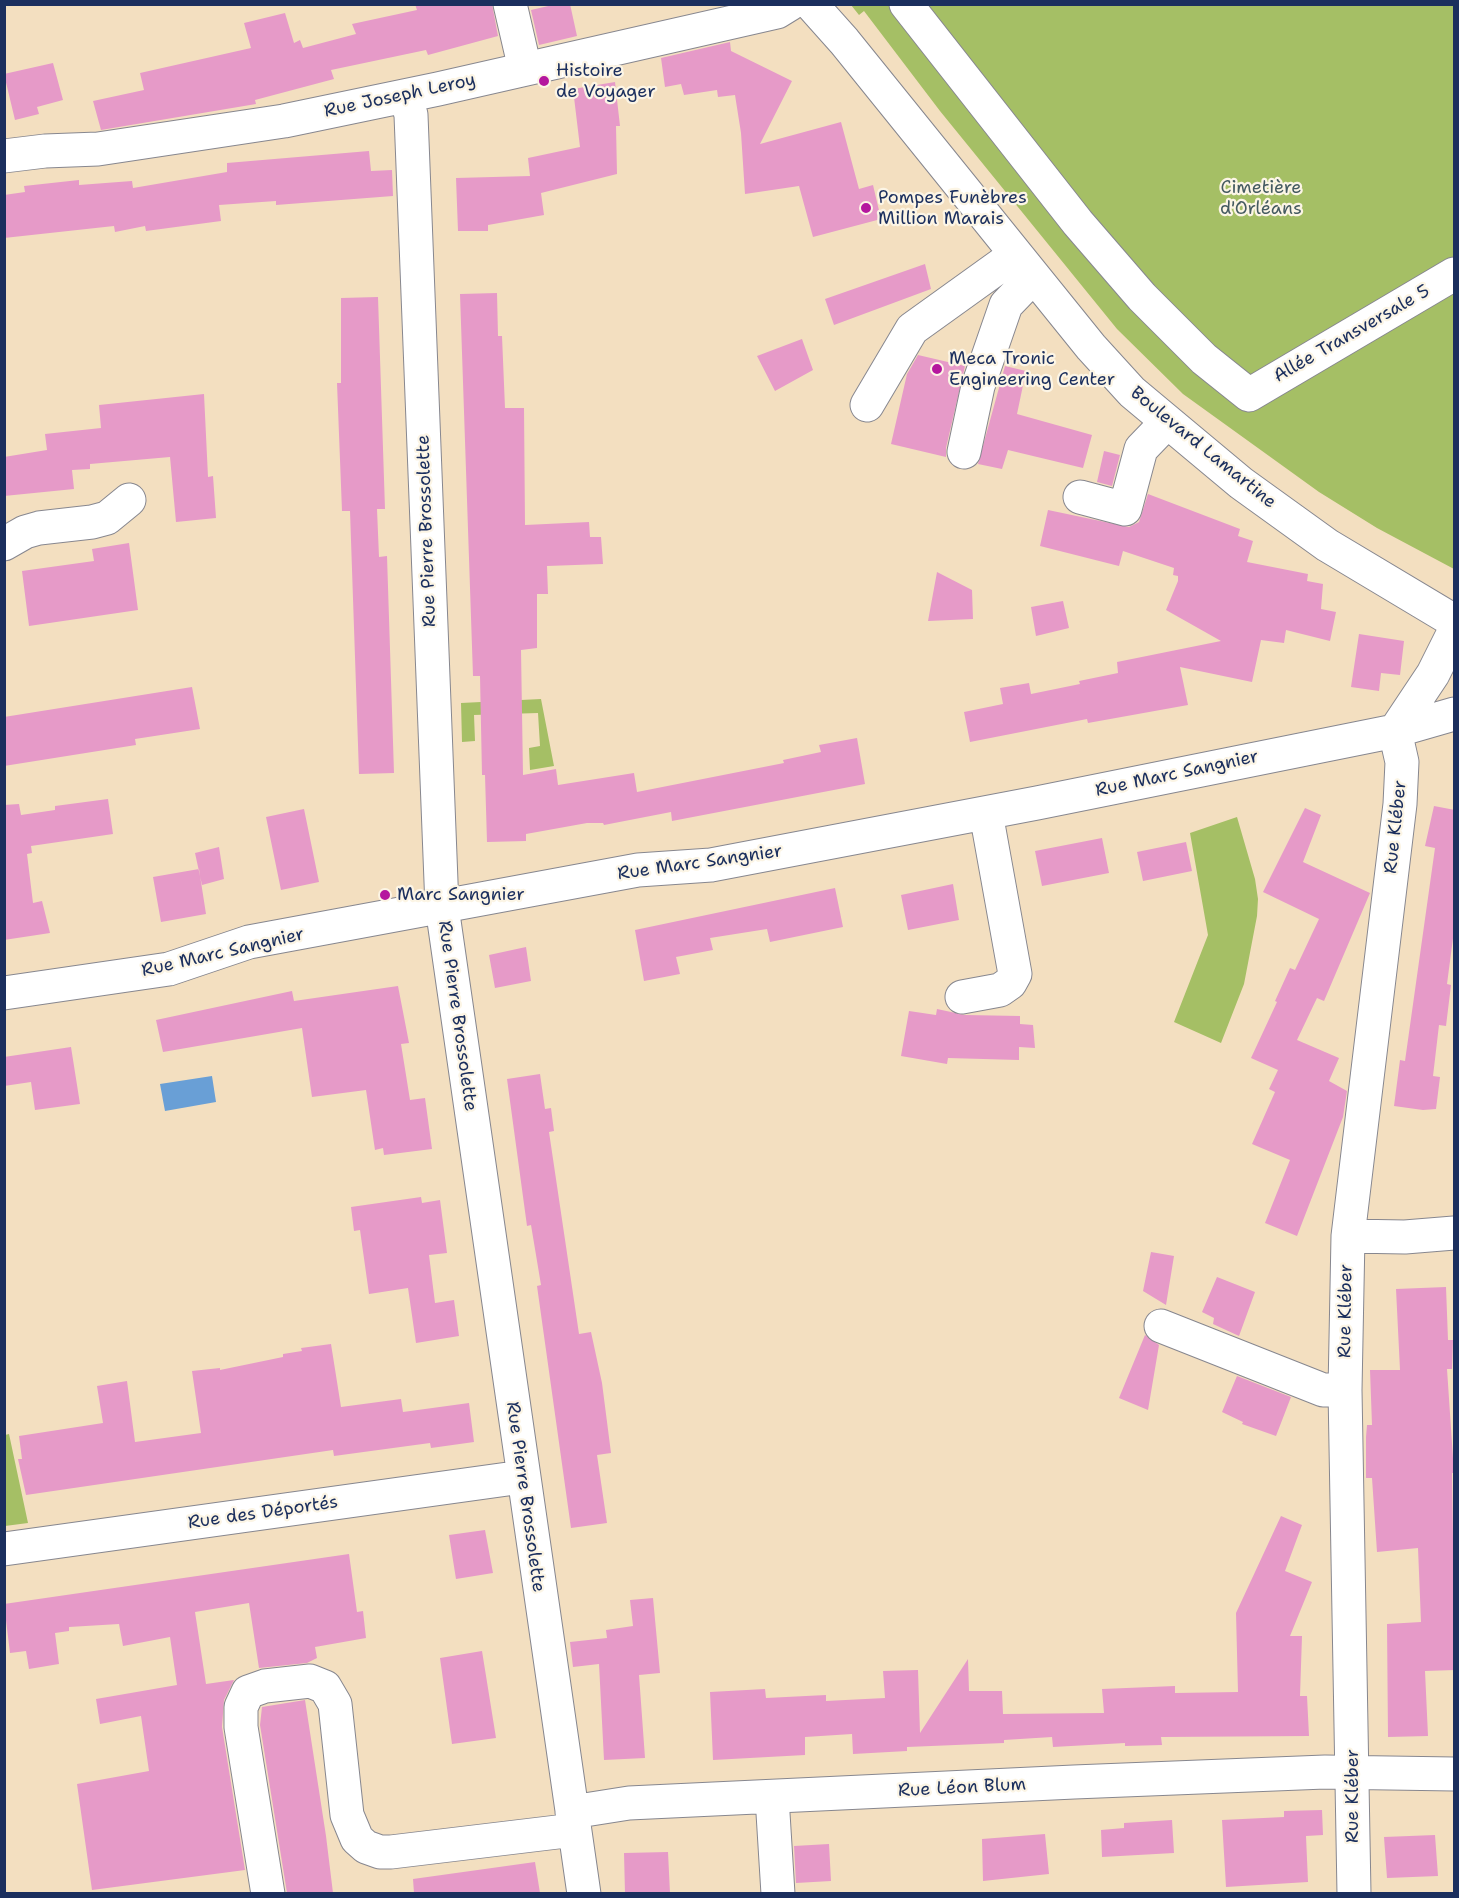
<!DOCTYPE html>
<html>
<head>
<meta charset="utf-8">
<style>
	body { margin:0 }
	#map { position:relative; width:1459px; height:1898px; overflow:hidden; background:#f3dfc0; font-family:"Shantell Sans",sans-serif }
	canvas { display:block }
	.frame { position:absolute; inset:0; border:6px solid #1b2f5e; pointer-events:none }
</style>
</head>
<body>
<div id="map">
<canvas width="1459" height="1898"></canvas>
<div class="frame"></div>
</div>
<script>
const ctx = document.querySelector('canvas').getContext('2d');
ctx.lineJoin = 'round';
function paint(path, color) { ctx.fillStyle = color; ctx.fill(path, 'evenodd'); }
const poly = rows => new Path2D(rows.map(r => 'M' + r).join(''));
function trace(path, color, width, dash) { ctx.strokeStyle = color; ctx.lineWidth = width; ctx.lineCap = dash ? 'butt' : 'round'; ctx.setLineDash(dash || []); ctx.stroke(path); }
function write(font, color, halo, rows, align = 'center') {
  ctx.font = font + ' "Shantell Sans",sans-serif'; ctx.lineWidth = 4.5; ctx.setLineDash([]); ctx.textBaseline = 'middle'; ctx.strokeStyle = halo; ctx.fillStyle = color; for (const [text, x, y, turn = 0] of rows) {
    ctx.save(); ctx.translate(x, y); ctx.rotate((+turn || 0) * Math.PI / 180); ctx.textAlign = isNaN(turn) ? turn : align; if (halo) ctx.strokeText(text, 0, 0); ctx.fillText(text, 0, 0); ctx.restore();
  }
}
const green = poly([
	[851,5,1454,5,1454,569,1377,528,1319,492,1183,394,1117,329,940,111,864,11,859,15],
	[541,699,554,766,530,770,529,748,540,746,538,713,474,715,475,741,462,742,461,703],
	[1237,817,1255,879,1258,899,1257,916,1244,984,1221,1043,1174,1022,1208,935,1190,833],
	[9,1434,28,1523,5,1526,5,1435]
]);
const water = poly([
	[212,1076,216,1102,165,1111,160,1084]
]);
const building = poly([
	[415,4,492,4,498,36,428,55,426,50,331,70,334,79,255,100,256,104,101,130,93,101,144,90,140,73,251,48,244,23,285,13,294,43,300,40,303,48,356,34,352,24,417,10],
	[557,4,570,4,577,36,539,45,531,10],
	[730,42,731,51,792,81,760,144,841,122,859,189,873,185,881,219,813,237,799,186,745,194,741,133,735,95,718,97,717,90,684,95,681,84,665,87,661,58],
	[53,63,63,100,37,107,39,114,15,120,4,74],
	[615,82,620,126,616,126,617,174,541,193,544,215,488,225,488,231,458,231,456,178,530,176,528,158,580,147,573,89],
	[369,151,371,171,392,170,393,196,276,205,276,201,219,205,221,221,146,231,145,226,115,232,114,226,4,238,4,195,25,192,24,186,79,180,79,185,132,181,133,188,227,172,227,163],
	[925,264,931,289,834,325,825,299],
	[497,293,498,336,502,336,505,408,524,408,525,525,589,522,590,537,601,537,603,564,547,566,548,594,537,594,537,648,521,650,523,775,556,769,558,785,634,773,637,792,784,763,783,760,821,752,819,745,857,738,865,784,672,821,671,812,604,825,603,823,587,823,526,834,526,841,487,842,485,775,482,775,480,676,473,676,460,294],
	[378,297,385,509,377,509,379,557,387,556,394,773,359,774,350,511,342,511,337,383,341,383,341,298],
	[802,339,813,370,775,391,757,356],
	[918,355,965,366,946,448,946,457,891,444,907,374],
	[1005,366,1026,371,1017,414,1092,435,1083,468,1008,450,1002,469,978,464],
	[204,394,208,477,213,476,216,518,176,522,170,457,90,464,90,469,72,470,74,489,4,496,4,457,47,450,45,434,101,428,99,405],
	[1104,451,1120,455,1112,486,1097,482],
	[1148,494,1240,529,1238,536,1253,541,1247,562,1308,574,1307,581,1323,584,1321,609,1336,612,1330,641,1286,630,1284,643,1261,640,1252,682,1180,667,1188,705,1088,723,1087,719,970,742,964,712,1003,704,1000,688,1029,683,1031,694,1080,684,1079,681,1118,673,1117,662,1221,641,1166,610,1178,581,1178,576,1173,575,1174,568,1123,551,1119,566,1040,546,1048,510,1129,527,1139,522],
	[129,543,138,610,29,626,22,571,94,561,92,549],
	[937,572,972,590,973,619,928,621],
	[1063,601,1069,628,1036,636,1031,607],
	[1359,634,1404,641,1400,675,1381,673,1379,691,1351,687],
	[192,687,200,729,135,739,136,745,4,766,4,717],
	[108,799,113,834,31,846,32,853,27,854,33,903,42,901,50,933,4,940,4,805,19,804,21,815,55,810,55,806],
	[1434,806,1455,810,1455,923,1447,984,1451,985,1446,1026,1439,1025,1433,1076,1440,1077,1436,1109,1423,1110,1394,1106,1400,1060,1405,1061,1435,848,1425,846],
	[1305,808,1321,815,1303,862,1370,893,1324,1001,1317,998,1297,1040,1339,1058,1329,1081,1347,1091,1343,1117,1297,1236,1265,1223,1290,1160,1252,1144,1275,1092,1269,1089,1278,1070,1251,1058,1277,1002,1275,1001,1290,968,1295,970,1319,919,1263,892],
	[304,809,319,882,281,890,266,817],
	[1102,838,1109,873,1042,886,1035,851],
	[1186,842,1192,871,1143,881,1137,852],
	[219,847,224,879,202,885,195,853],
	[199,869,206,914,161,922,153,877],
	[953,884,959,920,908,930,901,895],
	[835,888,843,927,770,942,767,929,710,938,713,950,676,957,680,974,644,981,635,930],
	[526,947,531,981,495,988,489,955],
	[398,986,409,1043,401,1044,410,1100,425,1098,432,1149,384,1155,383,1148,375,1150,366,1090,312,1097,302,1028,163,1052,156,1020,292,991,294,1001],
	[937,1009,965,1015,1020,1016,1020,1024,1033,1025,1035,1048,1019,1047,1019,1060,948,1058,947,1064,901,1056,909,1011,936,1015],
	[71,1047,80,1104,35,1110,31,1082,4,1086,4,1057],
	[540,1074,545,1109,551,1108,554,1131,549,1132,579,1334,591,1332,602,1383,611,1453,597,1455,607,1523,571,1528,537,1286,541,1285,531,1225,527,1226,507,1079],
	[421,1197,422,1203,440,1200,447,1253,429,1255,435,1303,454,1300,459,1336,416,1343,408,1288,369,1294,360,1230,354,1231,351,1207],
	[1151,1252,1174,1256,1166,1305,1143,1291],
	[1217,1277,1255,1292,1239,1336,1213,1324,1214,1318,1202,1312],
	[1446,1287,1448,1340,1453,1340,1452,1369,1447,1369,1454,1473,1452,1473,1455,1670,1425,1671,1428,1736,1388,1737,1387,1624,1421,1622,1418,1548,1377,1552,1372,1478,1366,1478,1366,1437,1367,1425,1372,1425,1370,1370,1400,1370,1396,1289],
	[1145,1335,1159,1345,1148,1410,1119,1398],
	[331,1344,341,1407,401,1399,403,1412,469,1403,474,1442,431,1448,430,1443,334,1456,333,1450,26,1495,18,1459,22,1459,19,1436,103,1423,97,1386,127,1381,135,1442,201,1433,192,1371,220,1368,220,1370,283,1357,283,1354,302,1351,301,1348],
	[1237,1376,1291,1397,1276,1436,1242,1424,1243,1422,1222,1412],
	[1281,1516,1302,1525,1285,1571,1312,1582,1290,1636,1302,1636,1300,1696,1307,1696,1309,1736,1161,1737,1162,1745,1125,1746,1125,1743,1053,1747,1052,1737,1004,1740,1004,1743,907,1747,907,1751,853,1754,852,1734,805,1737,805,1755,713,1760,710,1692,765,1689,766,1698,826,1695,826,1701,885,1698,883,1671,918,1670,920,1733,968,1659,969,1691,1002,1691,1003,1714,1104,1713,1102,1689,1175,1686,1175,1693,1238,1692,1236,1613],
	[485,1530,493,1573,456,1579,449,1535],
	[349,1554,357,1612,363,1611,366,1638,315,1647,317,1658,307,1663,259,1668,249,1603,195,1612,206,1684,234,1680,224,1700,222,1727,245,1870,92,1890,77,1784,149,1771,141,1716,100,1724,96,1699,177,1685,170,1637,123,1646,119,1624,69,1627,69,1631,55,1633,59,1664,29,1669,26,1651,10,1653,4,1604],
	[653,1598,660,1673,639,1675,645,1758,604,1760,599,1664,573,1667,570,1642,607,1638,606,1630,633,1626,630,1600],
	[482,1651,496,1738,452,1744,440,1658],
	[305,1700,326,1836,333,1893,287,1893,260,1725,262,1707],
	[1322,1810,1323,1835,1306,1836,1308,1882,1226,1887,1222,1820,1284,1817,1284,1811],
	[1172,1820,1174,1853,1102,1857,1101,1830,1124,1828,1124,1823],
	[1045,1834,1049,1874,983,1881,982,1839],
	[1435,1835,1438,1876,1387,1878,1384,1837],
	[829,1844,831,1881,796,1883,794,1846],
	[668,1852,670,1893,625,1893,624,1853],
	[535,1862,540,1893,414,1893,413,1879]
]);
const minor = poly([
	[510,4,525,69],
	[811,4,844,41,1091,347,1132,392,1241,483,1327,545,1454,621],
	[906,4,1078,223,1142,297,1204,359,1249,395,1454,274],
	[406,96,411,115,442,907,584,1894],
	[4,156,45,151,98,149,284,121,438,89,777,12,790,4],
	[867,405,912,329,1015,255],
	[964,452,978,386,1006,305,1033,277],
	[1080,497,1125,509,1141,449,1167,422],
	[4,544,25,532,39,528,92,522,107,518,129,500],
	[1395,731,1433,674,1454,632],
	[4,993,169,969,249,942,638,870,711,865,1037,803,1395,731,1454,714],
	[962,997,1000,990,1010,983,1015,974,986,813],
	[1348,1236,1405,1237,1454,1233],
	[1161,1326,1323,1390,1345,1390],
	[4,1549,522,1477],
	[772,1797,778,1894],
	[572,1812,629,1803,1074,1782,1325,1772,1454,1774],
	[268,1894,241,1727,241,1707,248,1692,265,1686,310,1681,325,1687,335,1704,347,1815,357,1839,366,1847,380,1852,391,1852,574,1830],
	[1354,1894,1345,1390,1348,1236,1400,804,1402,762,1395,731]
]);
const markers = [
	[544,81,6,"#b5179e"],
	[866,208,6,"#b5179e"],
	[937,369,6,"#b5179e"],
	[385,895,6,"#b5179e"]
];
const poiNames = [
	["Histoire",556,71],
	["de Voyager",556,92],
	["Pompes Funèbres",878,198],
	["Million Marais",878,219],
	["Meca Tronic",949,359],
	["Engineering Center",949,380],
	["Marc Sangnier",397,895]
];
const streetNames = [
	["Rue Joseph Leroy",400,96,-12],
	["Allée Transversale 5",1352,334,-30],
	["Boulevard Lamartine",1203,448,39],
	["Rue Pierre Brossolette",427,531,-92],
	["Rue Marc Sangnier",1177,774,-12],
	["Rue Kléber",1396,827,-84],
	["Rue Marc Sangnier",700,863,-8],
	["Rue Marc Sangnier",223,953,-13],
	["Rue Pierre Brossolette",457,1016,82],
	["Rue Kléber",1346,1311,-89],
	["Rue Pierre Brossolette",525,1497,82],
	["Rue des Déportés",263,1513,-8],
	["Rue Léon Blum",962,1788,-3],
	["Rue Kléber",1353,1796,-90]
];
const parkNames = [
	["Cimetière",1261,188],
	["d'Orléans",1261,209]
];
paint(green, '#a5bf65');
paint(water, '#699fd6');
paint(building, '#e69ac8');
trace(minor, '#87878f', 35);
trace(minor, '#fff', 33);
for (const [x, y, r, color] of markers) { const dot = new Path2D(); dot.arc(x, y, r, 0, 2 * Math.PI); ctx.fillStyle = color; ctx.fill(dot); trace(dot, '#fcf5e5', 2); }
write('18px', '#1b2f5e', '#fcf5e5', poiNames, 'left');
write('18px', '#1b2f5e', '#fcf5e5', streetNames);
write('18px', '#445a60', '#fcf5e5', parkNames);
</script>
</body>
</html>
